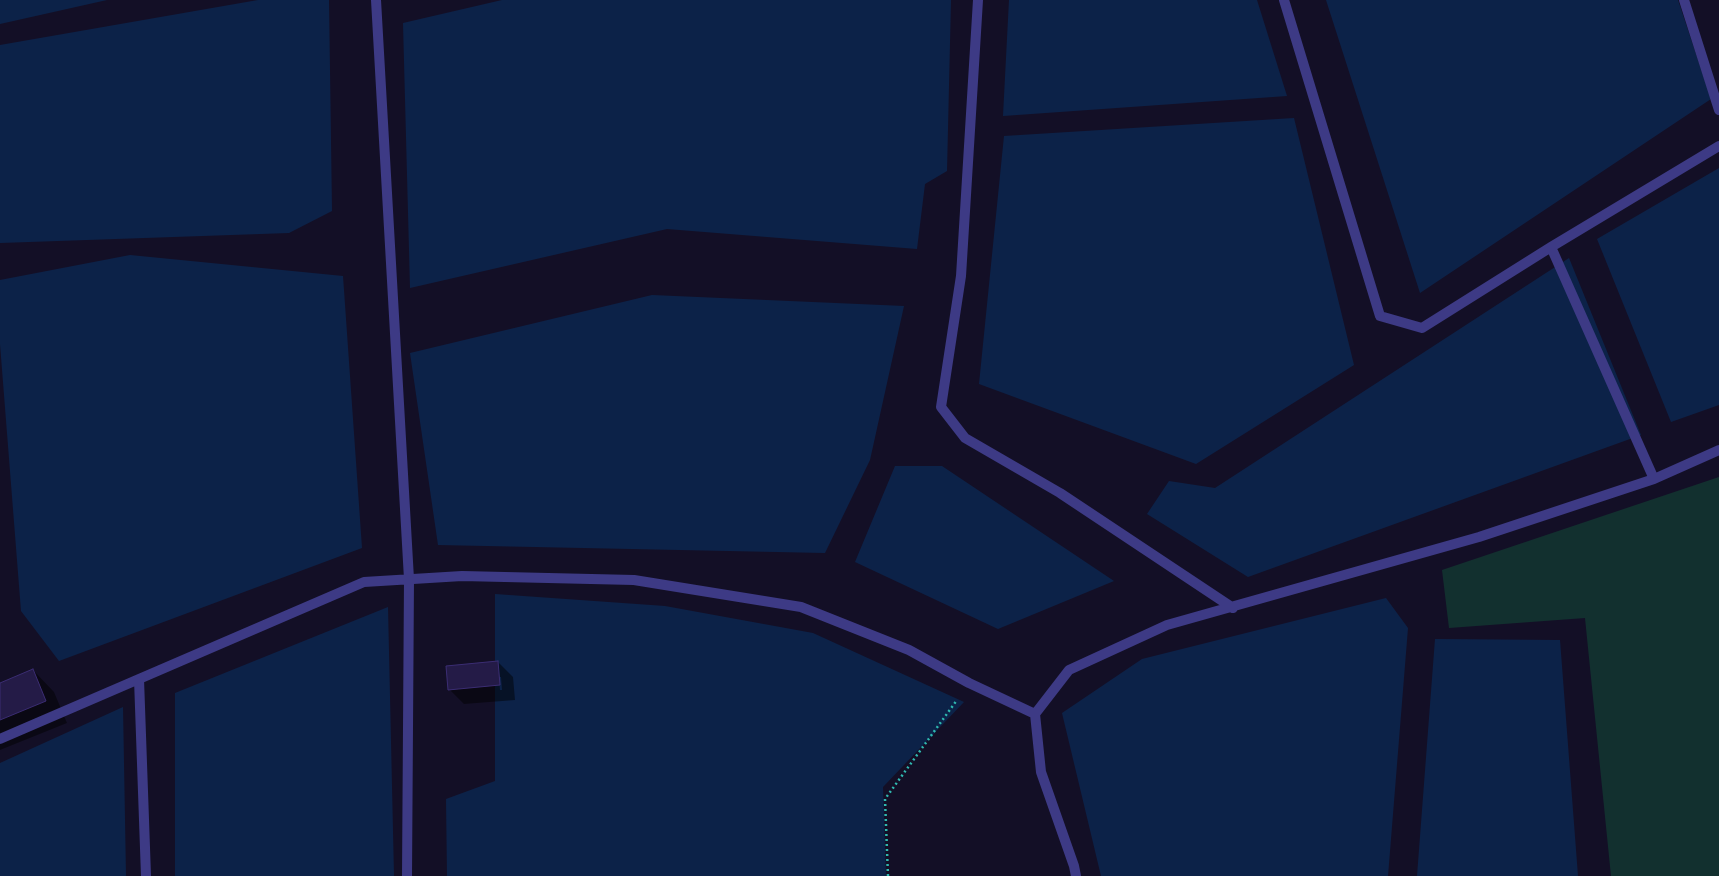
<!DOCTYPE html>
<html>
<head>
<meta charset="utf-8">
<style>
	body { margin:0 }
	canvas { display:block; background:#130f26 }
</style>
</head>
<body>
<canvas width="1719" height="876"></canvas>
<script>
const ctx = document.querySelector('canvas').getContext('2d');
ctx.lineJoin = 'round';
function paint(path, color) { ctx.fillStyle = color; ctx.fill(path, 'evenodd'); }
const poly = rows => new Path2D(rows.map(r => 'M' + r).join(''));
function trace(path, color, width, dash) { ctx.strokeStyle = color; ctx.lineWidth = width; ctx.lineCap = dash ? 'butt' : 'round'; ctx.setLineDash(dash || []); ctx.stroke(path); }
const green = poly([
	[1719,477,1719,876,1611,876,1585,618,1449,628,1442,570]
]);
const water = poly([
	[0,0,107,0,0,24],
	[258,0,329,0,332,211,289,233,0,243,0,45],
	[502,0,951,0,947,171,925,184,917,249,667,229,410,288,403,23],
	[1009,0,1257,0,1287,96,1003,116],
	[1326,0,1678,0,1711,99,1420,293],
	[1294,118,1354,365,1196,464,979,384,1004,136],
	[1719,168,1719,405,1671,422,1597,239],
	[130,255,343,276,362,548,59,661,21,611,0,344,0,280],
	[1569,258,1641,435,1248,577,1147,514,1169,481,1215,488],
	[652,295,904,306,870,460,825,553,438,545,410,353],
	[895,466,942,466,1114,581,998,629,855,562],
	[495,594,665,606,813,633,964,702,883,787,886,876,447,876,446,799,495,781],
	[1386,598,1408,628,1388,876,1101,876,1062,713,1142,659],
	[388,607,394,876,175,876,175,693],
	[1435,639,1560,640,1578,876,1417,876],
	[123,707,126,876,0,876,0,763]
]);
const shadow = poly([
	[498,662,513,677,515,700,464,704,449,689],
	[499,677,501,677,502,690,500,690],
	[33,670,54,692,67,723,0,750,0,684]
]);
const building = poly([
	[498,661,500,685,448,690,446,666,498,661],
	[33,669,46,701,0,720,0,683,33,669]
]);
const path = poly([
	[888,876,885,799,957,700]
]);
const lane = poly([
	[376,0,409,579,407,876],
	[978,0,961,276,941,407,965,438,1060,493,1233,608],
	[1284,0,1380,316,1422,328,1551,247,1719,146],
	[1684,0,1719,110],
	[1551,247,1654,479],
	[139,679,146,876],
	[1035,714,1041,772,1074,866,1076,876],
	[0,739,364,582,462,576,634,580,801,607,909,650,969,683,1035,714,1069,670,1167,625,1479,537,1654,479,1719,450]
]);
paint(green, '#12302f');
paint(water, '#0c2248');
paint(shadow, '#0007');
paint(building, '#241b47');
trace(building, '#3b2d73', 1);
trace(path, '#2fb8b0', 2.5, [2, 3]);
trace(lane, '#3d3a85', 10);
</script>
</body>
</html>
